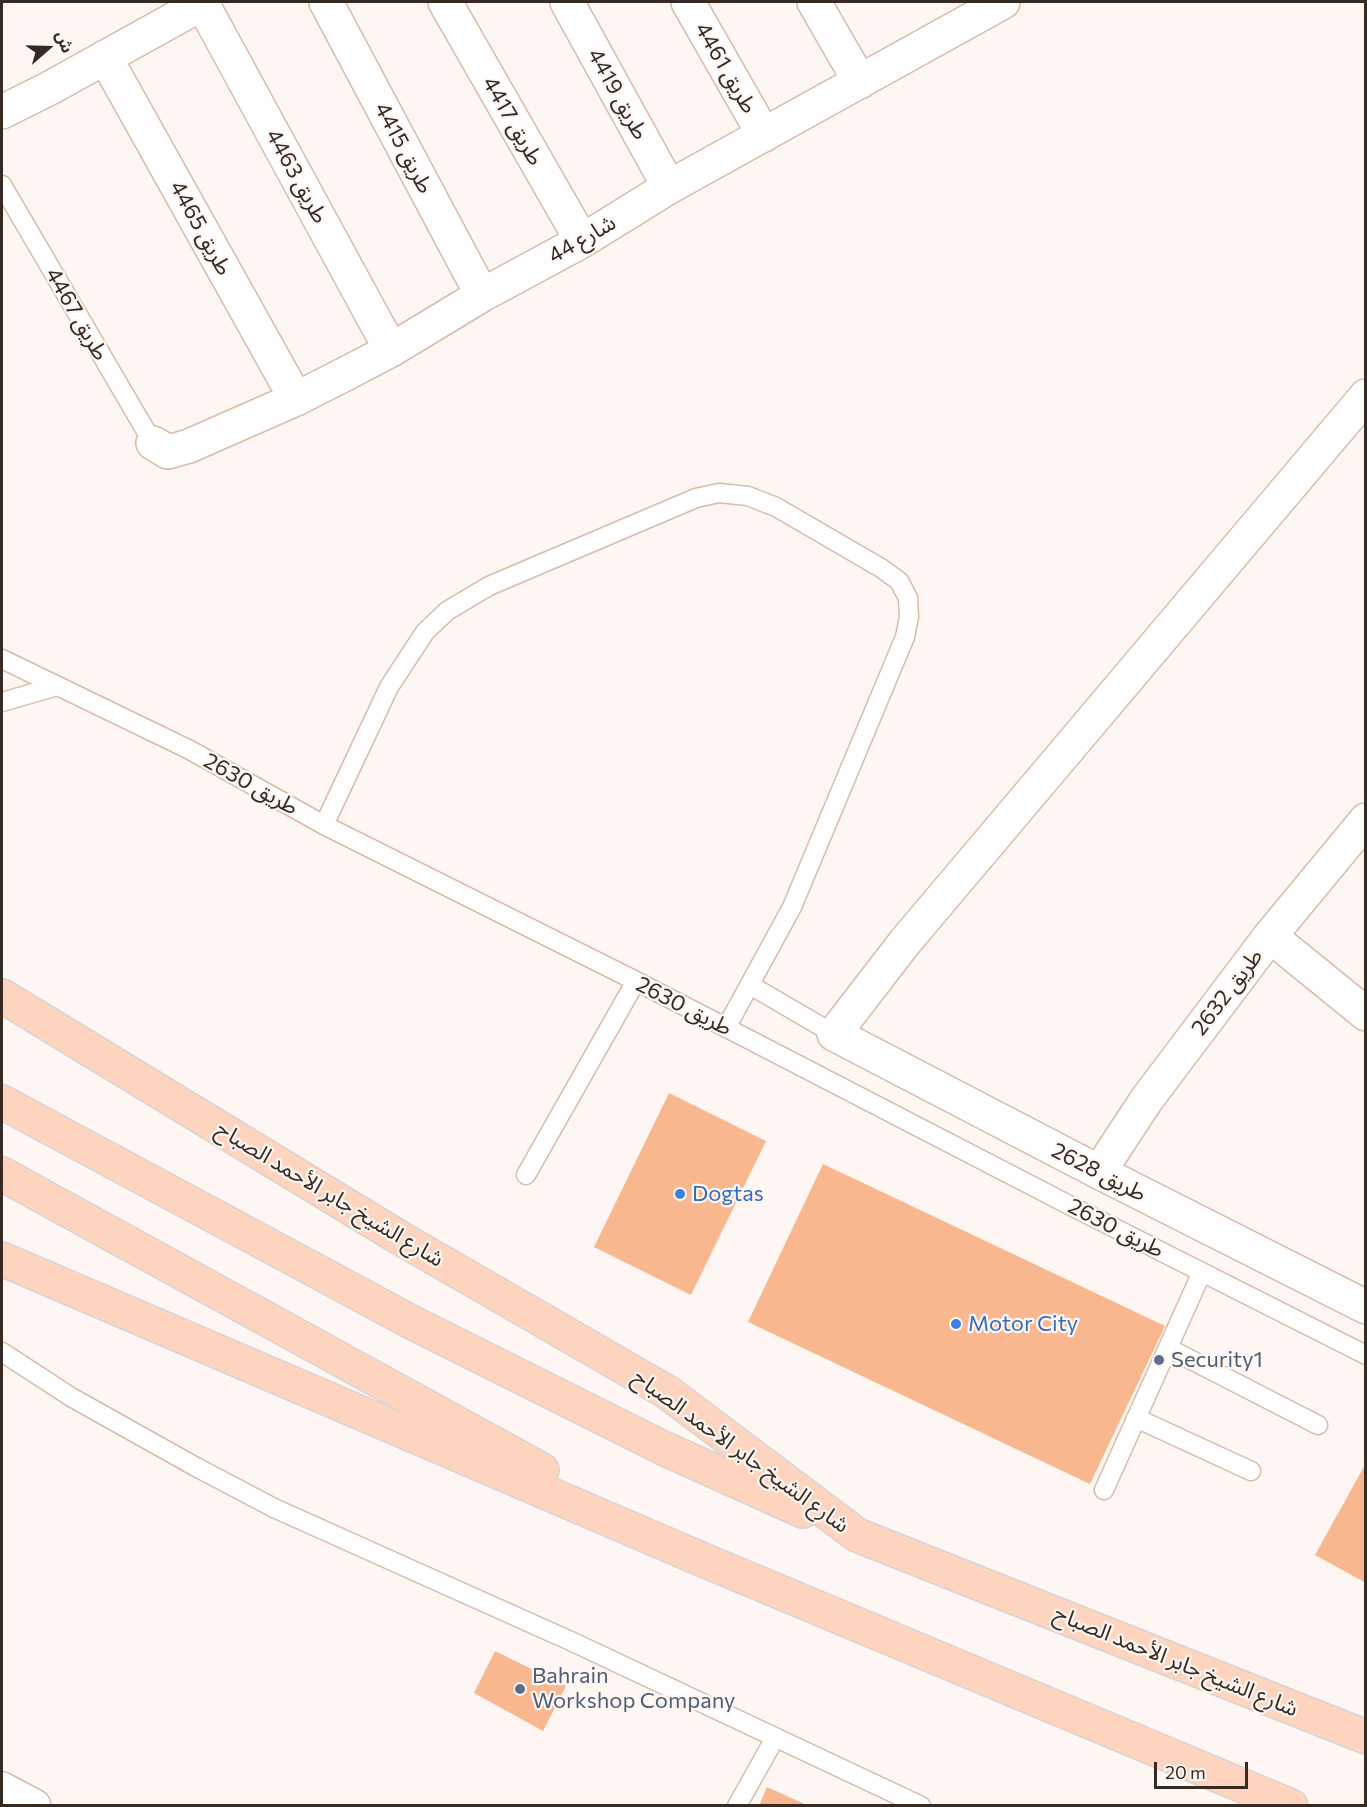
<!DOCTYPE html>
<html>
<head>
<meta charset="utf-8">
<style>
	body { margin:0 }
	#map { position:relative; width:1367px; height:1807px; overflow:hidden; background:#fdf6f2; font-family:Commissioner,"Noto Sans Arabic",sans-serif }
	canvas { display:block }
	.frame { position:absolute; inset:0; border:3px solid #372a23; pointer-events:none }
	.north { position:absolute; left:18px; top:18px; width:60px; height:60px; -webkit-text-stroke:4px #fdf6f2; paint-order:stroke; rotate:70deg; font-size:16px; font-weight:700; line-height:24px; text-align:center; color:#372a23 }
	.north::after { content:''; display:block; margin:auto; width:21px; height:27px; background:#372a23; clip-path:polygon(50% 0,100% 100%,50% 72%,0 100%) }
	.scale { position:absolute; left:1154px; top:1762px; width:94px; height:27px; box-sizing:border-box; border:3px solid #372a23; border-top:0; padding-left:8px; font-size:18px; line-height:21px; white-space:nowrap; color:#372a23; -webkit-text-stroke:4px #fdf6f2; paint-order:stroke }
</style>
</head>
<body>
<div id="map">
<canvas width="1367" height="1807"></canvas>
<div class="frame"></div>
<div class="north">ش</div>
<div class="scale">20 m</div>
</div>
<script>
const ctx = document.querySelector('canvas').getContext('2d');
ctx.lineJoin = 'round';
function paint(path, color) { ctx.fillStyle = color; ctx.fill(path, 'evenodd'); }
const poly = rows => new Path2D(rows.map(r => 'M' + r).join(''));
function trace(path, color, width, dash) { ctx.strokeStyle = color; ctx.lineWidth = width; ctx.lineCap = dash ? 'butt' : 'round'; ctx.setLineDash(dash || []); ctx.stroke(path); }
function write(font, color, halo, rows, align = 'center') {
  ctx.font = font + ' Commissioner,"Noto Sans Arabic",sans-serif'; ctx.lineWidth = 4.5; ctx.setLineDash([]); ctx.textBaseline = 'middle'; ctx.strokeStyle = halo; ctx.fillStyle = color; for (const [text, x, y, turn = 0] of rows) {
    ctx.save(); ctx.translate(x, y); ctx.rotate((+turn || 0) * Math.PI / 180); ctx.textAlign = isNaN(turn) ? turn : align; if (halo) ctx.strokeText(text, 0, 0); ctx.fillText(text, 0, 0); ctx.restore();
  }
}
const building = poly([
	[669,1093,766,1141,691,1295,594,1247],
	[823,1164,1165,1326,1090,1484,748,1322],
	[1366,1463,1366,1583,1315,1555],
	[495,1651,566,1686,543,1731,474,1693],
	[767,1787,809,1806,759,1806]
]);
const lane = poly([
	[2,185,153,443],
	[2,659,190,750,324,825,636,981,1071,1206,1366,1355],
	[2,702,57,686],
	[324,825,389,687,425,632,447,611,489,586,696,498,719,493,748,496,776,507,881,568,899,581,908,598,909,617,905,637,792,907,726,1028],
	[750,985,834,1034],
	[526,1175,636,981],
	[1168,1348,1318,1425],
	[2,1352,71,1397,196,1467,274,1508,575,1643,921,1806],
	[1136,1418,1251,1471],
	[1104,1490,1202,1272],
	[737,1806,775,1738]
]);
const street = poly([
	[326,2,482,295],
	[445,2,582,241],
	[567,2,669,187],
	[688,2,764,135],
	[814,2,860,82],
	[202,3,391,350],
	[105,57,296,399],
	[2,112,50,88,205,2],
	[1366,396,905,942,834,1034,1099,1172,1366,1307],
	[153,443,168,452,189,446,296,399,349,372,391,350,482,295,582,241,669,187,1003,2],
	[1270,936,1366,1014],
	[1099,1172,1147,1099,1270,936,1366,820],
	[2,1789,34,1806]
]);
const primary = poly([
	[2,996,400,1238,667,1392,857,1535,1366,1737],
	[2,1102,415,1324,663,1448,803,1511],
	[2,1174,542,1470],
	[2,1259,708,1562,1291,1806]
]);
const markers = [
	[680,1194,6,"#3f7fe0"],
	[956,1324,6,"#3f7fe0"],
	[1159,1360,6,"#5c6f8a"],
	[520,1689,6,"#5c6f8a"]
];
const streetNames = [
	["طريق 4461",726,68,60],
	["طريق 4419",618,94,61],
	["طريق 4417",513,121,60],
	["طريق 4415",404,148,62],
	["طريق 4463",297,176,61],
	["طريق 4465",201,228,61],
	["شارع 44",582,239,-30],
	["طريق 4467",77,314,60],
	["طريق 2630",251,784,29],
	["طريق 2632",1227,992,-53],
	["طريق 2630",684,1006,27],
	["طريق 2628",1099,1172,27],
	["شارع الشيخ جابر الأحمد الصباح",330,1194,31],
	["طريق 2630",1116,1228,27],
	["شارع الشيخ جابر الأحمد الصباح",741,1451,36],
	["شارع الشيخ جابر الأحمد الصباح",1176,1661,22]
];
const shopNames = [
	["Dogtas",692,1194],
	["Motor City",968,1324]
];
const serviceNames = [
	["Security1",1171,1360],
	["Bahrain",532,1676],
	["Workshop Company",532,1701]
];
paint(building, '#f8b78e');
trace(lane, '#dbbaa7', 21);
trace(street, '#dbbaa7', 36);
trace(primary, '#d7d4d3', 36);
trace(lane, '#fff', 18);
trace(street, '#fff', 33);
trace(primary, '#fed4bf', 33);
for (const [x, y, r, color] of markers) { const dot = new Path2D(); dot.arc(x, y, r, 0, 2 * Math.PI); ctx.fillStyle = color; ctx.fill(dot); trace(dot, '#fdf6f2', 2); }
write('22px', '#372a23', '#fdf6f2', streetNames);
write('22px', '#366cbe', '#fdf6f2', shopNames, 'left');
write('22px', '#4e5e75', '#fdf6f2', serviceNames, 'left');
</script>
</body>
</html>
